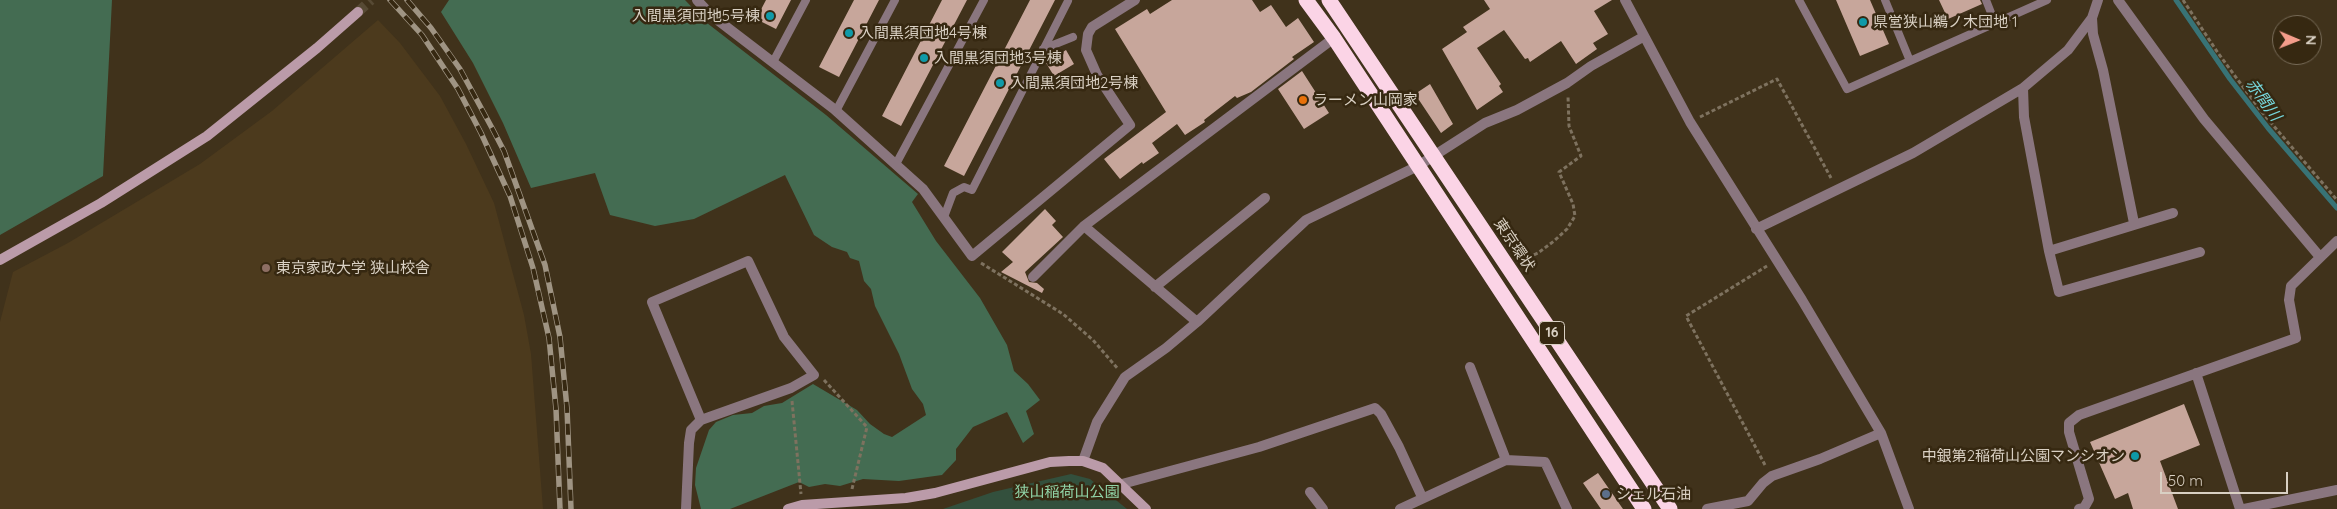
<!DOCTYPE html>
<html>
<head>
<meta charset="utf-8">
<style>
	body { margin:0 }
	#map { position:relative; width:2337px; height:509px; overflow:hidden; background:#40321b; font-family:Quicksand,sans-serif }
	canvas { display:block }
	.north { position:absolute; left:2272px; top:15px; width:50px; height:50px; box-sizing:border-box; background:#362811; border:1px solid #776b58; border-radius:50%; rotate:91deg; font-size:14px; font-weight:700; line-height:20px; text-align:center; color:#d9d0c3 }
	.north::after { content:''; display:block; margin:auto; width:18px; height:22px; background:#f49d8b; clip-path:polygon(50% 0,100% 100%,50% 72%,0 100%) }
	.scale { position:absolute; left:2160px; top:472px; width:128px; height:22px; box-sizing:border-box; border:2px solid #d9d0c3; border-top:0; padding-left:6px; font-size:15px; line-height:18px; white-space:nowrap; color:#d9d0c3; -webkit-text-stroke:4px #362811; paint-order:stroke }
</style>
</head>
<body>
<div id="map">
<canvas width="2337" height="509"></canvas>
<div class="north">N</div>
<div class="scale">50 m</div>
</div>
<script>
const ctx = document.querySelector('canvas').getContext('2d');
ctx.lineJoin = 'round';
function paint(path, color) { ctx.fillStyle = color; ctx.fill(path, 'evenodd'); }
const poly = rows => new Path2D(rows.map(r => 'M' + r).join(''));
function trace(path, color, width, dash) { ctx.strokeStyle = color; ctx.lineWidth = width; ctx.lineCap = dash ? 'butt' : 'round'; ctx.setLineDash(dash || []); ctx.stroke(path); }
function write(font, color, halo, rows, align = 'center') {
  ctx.font = font + ' Quicksand,"Noto Sans JP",sans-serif'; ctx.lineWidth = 5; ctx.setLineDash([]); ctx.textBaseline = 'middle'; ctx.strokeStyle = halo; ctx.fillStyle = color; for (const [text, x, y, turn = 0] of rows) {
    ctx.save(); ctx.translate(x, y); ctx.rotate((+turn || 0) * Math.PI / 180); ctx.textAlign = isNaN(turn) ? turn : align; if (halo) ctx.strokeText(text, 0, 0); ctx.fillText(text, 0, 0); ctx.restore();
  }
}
const built = poly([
	[378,20,400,43,440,96,466,144,494,203,524,315,531,354,543,509,0,509,0,322,13,272,68,243,200,164,272,111]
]);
const green = poly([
	[1071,474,1090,479,1127,509,943,509,993,492]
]);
const forest = poly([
	[0,0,112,0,103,176,0,235],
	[449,0,685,0,707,23,826,115,918,194,912,202,936,241,980,298,1007,345,1014,371,1028,384,1040,400,1026,411,1034,434,1023,443,1007,412,973,427,956,449,956,460,942,475,899,481,863,479,840,486,825,484,809,487,799,482,730,509,701,509,695,485,696,468,709,430,716,422,733,415,752,413,764,406,782,403,813,384,857,410,870,424,884,434,892,437,926,415,923,404,912,389,899,354,875,306,871,289,864,281,859,261,850,258,847,252,832,247,814,235,785,175,694,219,655,226,610,215,595,173,531,188,503,123,473,63,441,12]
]);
const stream = poly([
	[2176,0,2230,79,2268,128,2337,208]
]);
const building = poly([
	[766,0,791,0,776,29,756,19],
	[854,0,879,0,839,77,819,67],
	[942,0,967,0,901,126,882,116],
	[1030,0,1055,0,964,176,944,166],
	[1172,0,1252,0,1260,12,1271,5,1286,27,1298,18,1314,42,1292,57,1294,59,1251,92,1237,98,1235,96,1204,120,1205,122,1185,135,1177,124,1152,143,1159,153,1143,164,1142,162,1120,179,1104,159,1166,112,1115,29,1147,9,1150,14],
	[1484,0,1612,0,1594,11,1608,34,1593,43,1597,49,1576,64,1561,41,1530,62,1528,58,1525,59,1504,30,1477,48,1501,84,1499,86,1503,92,1477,110,1442,49,1467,32,1463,27,1490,9],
	[1836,0,1870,0,1889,44,1860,56],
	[1939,0,1980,0,1982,4,1948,19],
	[1066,50,1074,64,1054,76,1046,63],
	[1302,71,1329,113,1304,129,1278,89],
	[1430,84,1453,124,1441,133,1415,94],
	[1045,209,1056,221,1052,225,1063,237,1025,272,1029,282,1037,283,1044,289,1042,293,1001,272,1013,262,1002,252],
	[2184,404,2200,445,2160,461,2178,509,2133,509,2128,493,2115,499,2090,442],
	[1598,473,1623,509,1601,509,1583,483]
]);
const secondaryTunnel = poly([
	[358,12,371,0]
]);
const path = poly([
	[2183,0,2218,53,2261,111,2337,200],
	[1700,117,1777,79,1831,178],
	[1522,260,1538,253,1554,241,1567,229,1575,216,1573,204,1559,172,1581,156,1569,126,1568,96],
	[981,263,1063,314,1093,340,1118,369],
	[824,380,867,427,852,489],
	[792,401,801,494],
	[1765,465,1686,316,1767,266]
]);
const lane = poly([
	[1799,0,1847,89,2047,0],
	[1885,0,1910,61],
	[1986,0,1995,23],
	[1043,49,1073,37],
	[773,62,806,0],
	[836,111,895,0],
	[896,164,984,0],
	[944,217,953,193,964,187,972,190,1068,1]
]);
const street = poly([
	[697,0,711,15,834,109,923,189,972,256,1130,125,1097,75,1086,50,1088,34,1092,27,1135,0],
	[1625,0,1690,122,1802,300,1881,433,1909,509],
	[2118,0,2204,119,2320,257],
	[2092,18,2093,34,2103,70,2134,223],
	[2023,88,2024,117,2049,251,2059,292,2200,252],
	[1756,229,1913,153,2023,88,2068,50,2092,18,2098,0],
	[2049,251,2173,213],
	[1033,277,1084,226],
	[1155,287,1265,198],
	[1197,322,1084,226,1334,38],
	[1470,367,1506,460,1545,462,1567,509],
	[2196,373,2240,509],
	[1083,461,1097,422,1125,377,1166,348,1197,322,1306,220,1418,166,1485,123,1517,110,1567,83,1591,66,1643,37],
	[1122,484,1259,447,1375,408,1381,414,1399,447,1422,497],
	[1310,492,1323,509],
	[686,509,689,443,691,430,701,420,791,388,814,375,784,337,748,261,652,302,701,420],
	[1400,509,1506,460],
	[1707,509,1748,501,1763,483,1772,476,1820,459,1881,433],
	[2079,509,2084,508,2089,499,2069,432,2069,423,2079,415,2296,338,2289,300,2291,286,2337,241],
	[2244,509,2337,490]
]);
const secondary = poly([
	[0,260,101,203,207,136,317,48,358,12],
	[788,509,802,505,906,498,935,493,1050,462,1069,461,1083,461,1103,468,1146,509]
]);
const highway = poly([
	[1306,0,1334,38,1644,509],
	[1329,0,1670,509]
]);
const rail = poly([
	[390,0,422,35,458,89,481,133,510,196,533,268,549,338,556,409,560,509],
	[407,0,431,28,460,69,492,128,504,151,545,265,560,337,567,408,571,509]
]);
const markers = [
	[770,16,5,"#0f9aa8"],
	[1863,22,5,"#0f9aa8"],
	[849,33,5,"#0f9aa8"],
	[924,58,5,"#0f9aa8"],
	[1000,83,5,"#0f9aa8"],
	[1303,100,5,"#e8710a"],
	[266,268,5,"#8d6e63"],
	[2135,456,5,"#0f9aa8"],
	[1606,494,5,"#5c6f8a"]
];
const shields = [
	[1552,333,25]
];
const shieldNames = [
	["16",1552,333]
];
const poiNames = [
	["入間黒須団地5号棟",760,16,"right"],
	["県営狭山鵜ノ木団地 1",1873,22],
	["入間黒須団地4号棟",859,33],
	["入間黒須団地3号棟",934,58],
	["入間黒須団地2号棟",1010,83],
	["ラーメン山岡家",1313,100],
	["東京家政大学 狭山校舎",276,268],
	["中銀第2稲荷山公園マンシオン",2125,456,"right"],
	["シェル石油",1616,494]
];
const streetNames = [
	["東京環状",1514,245,56]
];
const parkNames = [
	["狭山稲荷山公園",1067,492]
];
const waterNames = [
	["赤間川",2263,100,54]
];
paint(built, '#4c3a1d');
paint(green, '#33503d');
paint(forest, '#446c52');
trace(stream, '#387376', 5);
paint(building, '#c7a69b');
trace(secondaryTunnel, '#574a34', 10, [10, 5]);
trace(path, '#7e725f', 3, [4, 2.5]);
trace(lane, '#8a767f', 8);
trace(street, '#8a767f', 10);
trace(secondary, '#bb9ba9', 10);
trace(highway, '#fbd4e6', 15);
trace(rail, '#9f9483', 5.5);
trace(rail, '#362811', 4, [11]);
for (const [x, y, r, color] of markers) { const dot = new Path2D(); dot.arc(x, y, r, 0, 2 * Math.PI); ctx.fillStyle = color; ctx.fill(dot); trace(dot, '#362811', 2); }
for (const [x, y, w] of shields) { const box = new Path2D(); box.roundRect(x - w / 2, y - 11.5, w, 23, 4); ctx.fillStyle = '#362811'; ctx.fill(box); trace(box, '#d9d0c3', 1); }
write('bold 14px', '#d9d0c3', null, shieldNames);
write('15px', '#d9d0c3', '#362811', poiNames, 'left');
write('15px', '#d9d0c3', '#362811', streetNames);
write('15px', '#90d3a7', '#362811', parkNames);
write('italic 16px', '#75d6db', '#362811', waterNames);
</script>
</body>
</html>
